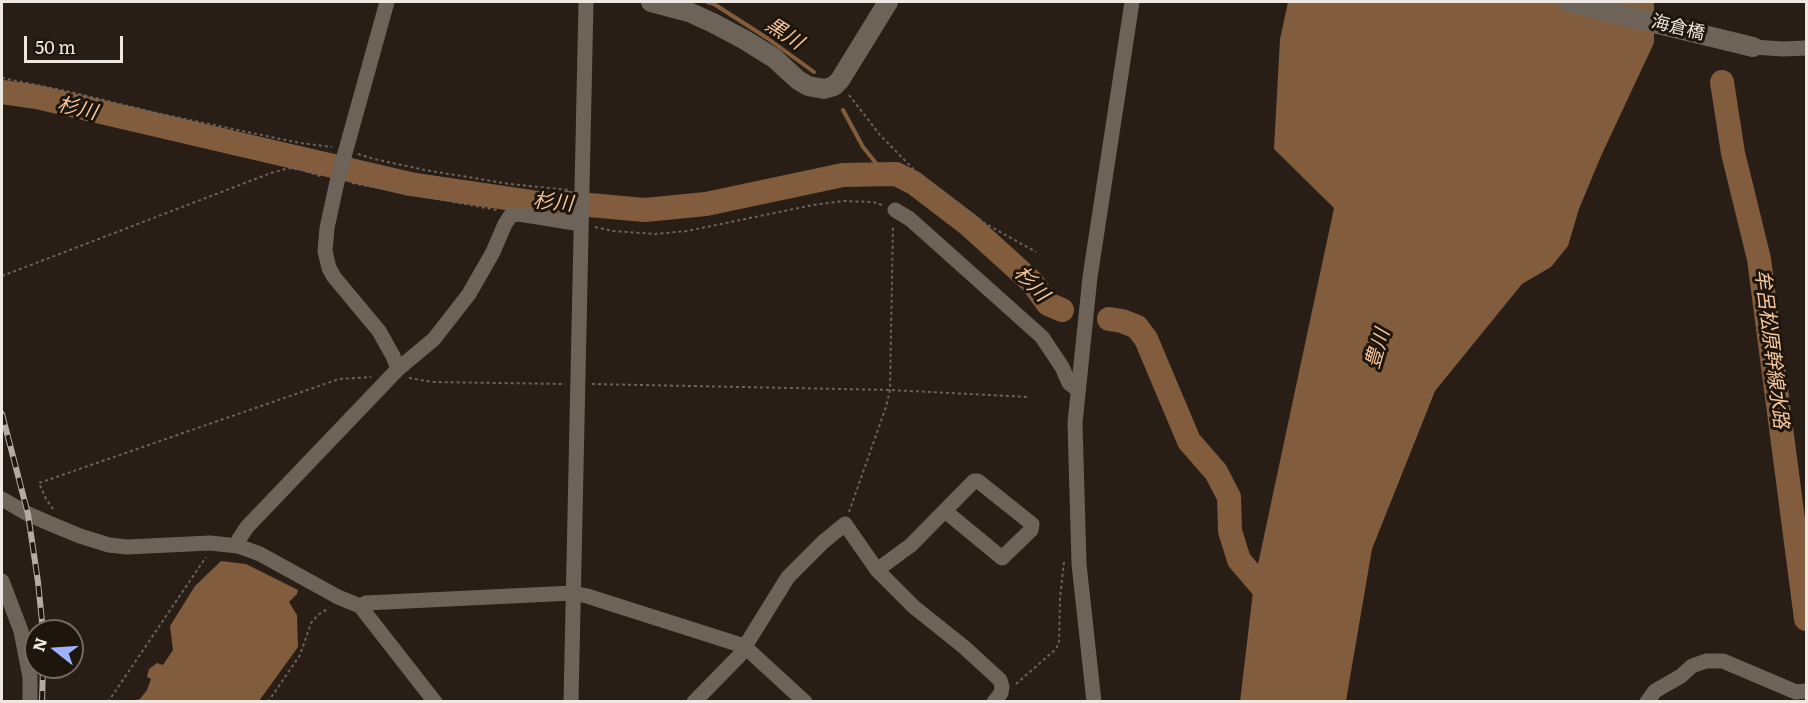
<!DOCTYPE html>
<html>
<head>
<meta charset="utf-8">
<style>
	body { margin:0 }
	#map { position:relative; width:1808px; height:703px; overflow:hidden; background:#281e16; font-family:Literata,serif }
	canvas { display:block }
	.frame { position:absolute; inset:0; border:3px solid #efe8e2; pointer-events:none }
	.north { position:absolute; left:24px; top:619px; width:60px; height:60px; box-sizing:border-box; background:#1e150d; border:2px solid #726962; border-radius:50%; rotate:287deg; font-size:16px; font-weight:700; line-height:24px; text-align:center; color:#efe8e2 }
	.north::after { content:''; display:block; margin:auto; width:21px; height:27px; background:#9fb3fd; clip-path:polygon(50% 0,100% 100%,50% 72%,0 100%) }
	.scale { position:absolute; left:24px; top:36px; width:99px; height:27px; box-sizing:border-box; border:3px solid #efe8e2; border-top:0; padding-left:8px; font-size:18px; line-height:21px; white-space:nowrap; color:#efe8e2; -webkit-text-stroke:4px #1e150d; paint-order:stroke }
</style>
</head>
<body>
<div id="map">
<canvas width="1808" height="703"></canvas>
<div class="frame"></div>
<div class="north">N</div>
<div class="scale">50 m</div>
</div>
<script>
const ctx = document.querySelector('canvas').getContext('2d');
ctx.lineJoin = 'round';
function paint(path, color) { ctx.fillStyle = color; ctx.fill(path, 'evenodd'); }
const poly = rows => new Path2D(rows.map(r => 'M' + r).join(''));
function trace(path, color, width, dash) { ctx.strokeStyle = color; ctx.lineWidth = width; ctx.lineCap = dash ? 'butt' : 'round'; ctx.setLineDash(dash || []); ctx.stroke(path); }
function write(font, color, halo, rows, align = 'center') {
  ctx.font = font + ' Literata,"Noto Sans JP",serif'; ctx.lineWidth = 6; ctx.setLineDash([]); ctx.textBaseline = 'middle'; ctx.strokeStyle = halo; ctx.fillStyle = color; for (const [text, x, y, turn = 0] of rows) {
    ctx.save(); ctx.translate(x, y); ctx.rotate((+turn || 0) * Math.PI / 180); ctx.textAlign = isNaN(turn) ? turn : align; if (halo) ctx.strokeText(text, 0, 0); ctx.fillText(text, 0, 0); ctx.restore();
  }
}
const water = poly([
	[1288,2,1654,2,1654,43,1601,156,1579,209,1568,246,1551,267,1522,284,1435,391,1372,549,1346,701,1240,702,1254,583,1334,208,1274,149,1280,39],
	[221,561,246,564,298,590,297,594,289,602,297,615,298,647,259,701,132,701,140,699,147,690,151,679,147,677,149,669,157,663,163,665,173,650,170,626,195,586]
]);
const stream = poly([
	[707,2,714,4,767,38,814,72],
	[843,110,863,147,884,173]
]);
const river = poly([
	[1722,82,1733,153,1759,259,1806,619],
	[2,92,37,97,410,184,546,204,567,203,645,210,706,204,843,175,896,174,914,183,969,225,1032,282,1048,304,1062,310],
	[1109,319,1122,321,1137,327,1146,339,1189,441,1216,472,1229,497,1230,531,1239,560,1269,595,1278,601]
]);
const path = poly([
	[2,78,71,92,161,114,300,143,332,147],
	[849,95,880,135,921,177,986,224,1036,252],
	[358,154,374,159,425,170,510,184,568,190],
	[352,183,497,210],
	[595,227,613,231,655,234,687,231,813,205,843,201,873,202,882,205],
	[2,276,271,173,289,168,302,170,323,177],
	[409,378,432,382,565,384],
	[592,384,890,390,1029,397],
	[53,509,46,499,39,483,339,379,371,377],
	[849,512,886,407,890,390,893,225],
	[1016,684,1056,649,1059,642,1060,598,1064,562],
	[108,702,206,557],
	[268,702,300,655,311,623,318,615,329,608]
]);
const minor = poly([
	[387,2,337,182,327,228,325,251,329,268,334,277,379,331,393,356,398,369],
	[1753,47,1783,49,1806,48],
	[895,210,910,219,1042,337,1062,367,1069,383,1078,390],
	[2,499,28,514,51,524,80,536,109,545,127,547,210,543,238,546,260,554,338,597,360,606,435,702],
	[238,546,239,539,247,527,398,369,434,339,469,294,493,252,505,224,511,215,519,214,581,224],
	[877,570,911,545,974,481,978,481,1032,524,1031,530,1002,558,945,511],
	[2,581,21,631,30,677,30,702],
	[360,606,366,603,573,593,587,596,744,646,805,702],
	[571,702,586,2],
	[694,702,739,656,788,577,823,542,845,524,877,570,914,607,964,647,1000,680,1002,687,1001,693,994,702],
	[1094,702,1079,564,1075,423,1090,277,1132,2],
	[1647,702,1655,691,1681,676,1692,666,1706,661,1723,661,1796,692,1806,691]
]);
const tertiary = poly([
	[651,2,689,12,713,23,745,40,774,58,798,80,808,86,824,89,834,86,840,80,888,2],
	[1568,2,1753,47]
]);
const rail = poly([
	[2,414,28,514,38,582,43,631],
	[42,702,43,667]
]);
const streetNames = [
	["海倉橋",1678,28,14]
];
const waterNames = [
	["黒川",784,34,33],
	["杉川",77,109,13],
	["杉川",553,203,5],
	["杉川",1031,284,46],
	["豊川",1378,349,-74],
	["牟呂松原幹線水路",1771,349,83]
];
paint(water, '#815c3d');
trace(stream, '#815c3d', 4);
trace(river, '#815c3d', 24);
trace(path, '#6c635c', 2, [3, 3]);
trace(minor, '#6e6359', 15);
trace(tertiary, '#6e6359', 20);
trace(rail, '#b3aba4', 6);
trace(rail, '#1e150d', 4, [11]);
write('18px', '#efe8e2', '#1e150d', streetNames);
write('italic 20px', '#f7c79e', '#1e150d', waterNames);
</script>
</body>
</html>
